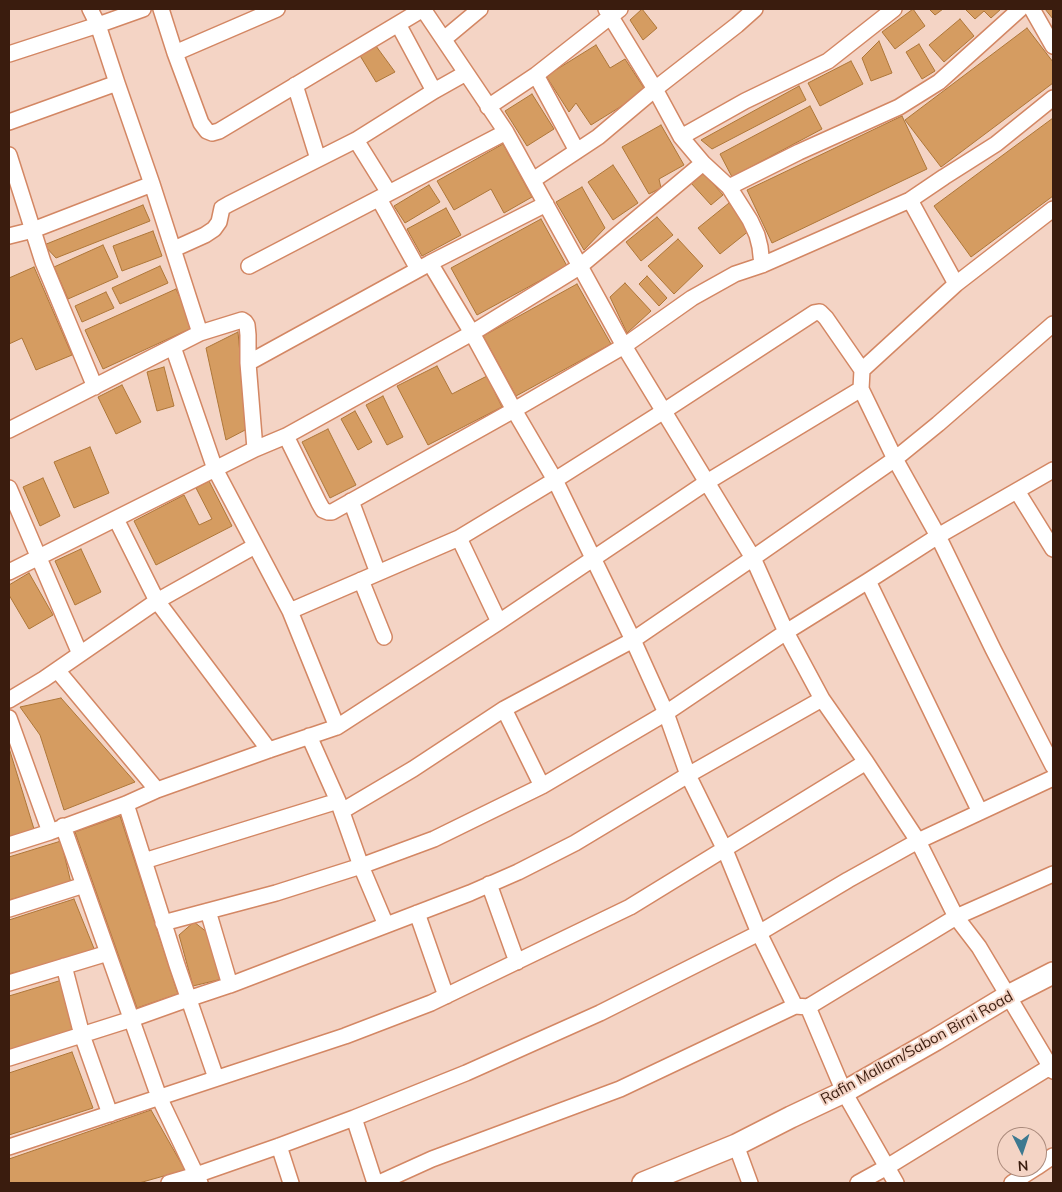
<!DOCTYPE html>
<html>
<head>
<meta charset="utf-8">
<style>
	body { margin:0 }
	#map { position:relative; width:1062px; height:1192px; overflow:hidden; background:#f4d4c5; font-family:Mulish,sans-serif }
	canvas { display:block }
	.frame { position:absolute; inset:0; border:10px solid #3a1c0e; pointer-events:none }
	.north { position:absolute; left:997px; top:1127px; width:50px; height:50px; box-sizing:border-box; background:#f4d4c5; border:1px solid #aa8a7c; border-radius:50%; rotate:176deg; font-size:14px; font-weight:700; line-height:20px; text-align:center; color:#3a1c0e }
	.north::after { content:''; display:block; margin:auto; width:18px; height:22px; background:#3d7990; clip-path:polygon(50% 0,100% 100%,50% 72%,0 100%) }
</style>
</head>
<body>
<div id="map">
<canvas width="1062" height="1192"></canvas>
<div class="frame"></div>
<div class="north">N</div>
</div>
<script>
const ctx = document.querySelector('canvas').getContext('2d');
ctx.lineJoin = 'round';
function paint(path, color) { ctx.fillStyle = color; ctx.fill(path, 'evenodd'); }
const poly = rows => new Path2D(rows.map(r => 'M' + r).join(''));
function trace(path, color, width, dash) { ctx.strokeStyle = color; ctx.lineWidth = width; ctx.lineCap = dash ? 'butt' : 'round'; ctx.setLineDash(dash || []); ctx.stroke(path); }
function write(font, color, halo, rows, align = 'center') {
  ctx.font = font + ' Mulish,sans-serif'; ctx.lineWidth = 4; ctx.setLineDash([]); ctx.textBaseline = 'middle'; ctx.strokeStyle = halo; ctx.fillStyle = color; for (const [text, x, y, turn = 0] of rows) {
    ctx.save(); ctx.translate(x, y); ctx.rotate((+turn || 0) * Math.PI / 180); ctx.textAlign = isNaN(turn) ? turn : align; if (halo) ctx.strokeText(text, 0, 0); ctx.fillText(text, 0, 0); ctx.restore();
  }
}
const building = poly([
	[642,9,657,28,643,40,630,20,642,9],
	[913,9,925,26,895,49,882,32,913,9],
	[929,9,943,9,935,15,929,9],
	[965,9,1001,9,991,18,984,11,975,19,965,9],
	[1045,9,1053,9,1053,19,1045,9],
	[960,19,974,36,944,62,929,45,960,19],
	[1027,28,1053,62,1053,83,941,167,905,120,1027,28],
	[879,41,892,73,871,81,862,58,879,41],
	[919,44,935,71,922,79,906,52,919,44],
	[596,45,610,68,625,59,646,91,591,125,576,103,569,112,546,76,596,45],
	[376,46,395,72,376,82,359,54,376,46],
	[851,61,863,84,820,106,808,83,851,61],
	[799,86,806,100,712,149,701,140,799,86],
	[532,94,554,129,527,146,505,111,532,94],
	[810,106,822,129,732,177,720,154,810,106],
	[902,116,927,169,772,243,747,190,902,116],
	[1053,118,1053,196,971,257,934,206,1053,118],
	[661,125,684,165,659,179,661,188,649,194,622,147,661,125],
	[503,144,532,197,504,213,491,189,454,210,437,181,503,144],
	[613,165,638,203,613,220,588,182,613,165],
	[703,172,723,195,711,205,691,183,703,172],
	[429,185,440,202,405,223,394,206,429,185],
	[582,187,605,228,584,250,556,202,582,187],
	[729,203,750,230,720,254,698,228,729,203],
	[143,205,150,221,56,258,44,245,143,205],
	[446,208,461,235,422,256,407,229,446,208],
	[657,217,673,235,641,261,626,242,657,217],
	[541,219,567,266,477,315,451,268,541,219],
	[153,231,162,256,122,271,113,246,153,231],
	[678,239,703,266,674,294,648,266,678,239],
	[103,245,118,277,68,299,54,267,103,245],
	[160,266,168,283,120,304,112,288,160,266],
	[34,267,72,355,36,370,22,338,9,344,9,278,34,267],
	[647,276,667,298,659,306,639,284,647,276],
	[625,283,651,311,627,333,610,297,625,283],
	[577,284,611,344,516,396,483,336,577,284],
	[176,289,194,327,103,369,85,330,176,289],
	[106,292,114,308,82,322,75,306,106,292],
	[238,332,247,429,226,440,206,348,238,332],
	[437,366,452,394,487,376,502,407,428,445,397,386,437,366],
	[164,367,174,406,157,411,147,372,164,367],
	[122,385,141,422,116,434,98,397,122,385],
	[383,396,403,437,387,445,366,405,383,396],
	[355,411,372,442,358,450,341,419,355,411],
	[328,429,356,485,330,498,302,442,328,429],
	[90,447,109,493,74,508,54,462,90,447],
	[43,478,60,516,40,526,23,487,43,478],
	[209,481,232,526,156,565,134,521,184,495,199,525,212,519,196,488,209,481],
	[81,549,101,592,75,605,55,561,81,549],
	[29,573,53,615,29,629,9,595,9,585,29,573],
	[61,698,135,782,64,810,40,735,20,707,61,698],
	[9,748,34,829,9,837,9,748],
	[120,816,178,994,137,1008,75,832,120,816],
	[61,841,71,883,9,900,9,857,61,841],
	[74,899,95,951,9,974,9,920,74,899],
	[194,922,208,933,222,979,193,986,179,935,194,922],
	[62,980,75,1032,9,1052,9,996,62,980],
	[72,1052,93,1108,9,1135,9,1073,72,1052],
	[151,1110,185,1170,139,1183,9,1183,9,1159,151,1110]
]);
const street = poly([
	[90,9,98,25,117,83,152,184,200,333],
	[161,9,175,53,201,123,207,131,212,133,219,131,423,9],
	[423,9,506,132,624,346,753,558,786,632,822,699,866,762,918,841,956,917,979,947,1053,1071],
	[606,9,655,89,681,137,703,163,729,187,750,220,757,235,760,247,762,265],
	[1032,9,1053,46],
	[398,24,434,91],
	[444,39,480,9],
	[175,53,277,9],
	[9,54,98,25,143,9],
	[536,75,577,151],
	[295,85,318,159],
	[488,107,536,75,620,9],
	[9,122,117,83],
	[681,137,745,101,828,61,894,9],
	[356,140,389,193],
	[9,155,43,262,95,387],
	[533,180,598,137,655,89,737,25,755,9],
	[729,187,799,152,899,107,939,82,1020,9],
	[379,199,418,269],
	[910,200,956,284],
	[9,236,33,230,152,184],
	[174,249,205,235,214,229,219,222,222,208,229,204,356,140,434,91,466,73],
	[430,263,472,333,514,410,555,480,633,640,666,713,688,775,725,850,759,933,795,1006,808,1007,844,1092,896,1183],
	[249,266,506,132],
	[173,347,215,469,290,611,337,727],
	[248,363,430,263,546,204],
	[862,370,956,284,1053,209],
	[9,430,200,333,242,320,245,322,247,325,248,335,248,363,255,449],
	[286,436,319,503,323,510,328,512,332,512,514,410,624,346,692,298,735,274,762,265,910,200,944,177,996,144,1053,98],
	[9,488,80,654],
	[1017,491,1053,549],
	[351,501,378,573],
	[116,519,157,601,269,750],
	[459,538,499,622],
	[9,572,255,449,286,436,472,333,579,267,703,163],
	[361,580,384,637],
	[868,581,980,812],
	[290,611,459,538,555,480,664,411,814,313,820,312,826,318,862,370,861,389,895,459,938,536,993,649,1053,766],
	[57,670,157,790],
	[9,700,44,679,157,601,255,546],
	[504,709,542,786],
	[9,718,50,832],
	[309,736,338,801,361,866,386,925],
	[126,804,177,965,216,1078],
	[342,811,413,769,504,709,633,640,753,558,895,459,938,424,1053,324],
	[63,826,159,1097,200,1183],
	[9,845,50,832,126,804,157,790,269,750,337,727,499,622,707,482,861,389],
	[144,861,338,801],
	[489,884,517,962],
	[9,909,84,885],
	[208,911,230,985],
	[417,913,446,996],
	[163,923,276,893,361,866,434,839,542,786,666,713,786,632,868,581,938,536,1053,470],
	[64,966,82,1035,110,1114],
	[9,983,108,953],
	[808,1007,956,917,1053,874],
	[9,1058,132,1019,188,999,230,985,470,893,518,872,575,843,688,775,822,699],
	[354,1118,375,1183],
	[736,1145,750,1183],
	[279,1146,291,1183],
	[9,1147,345,1036,431,1003,630,907,866,762],
	[1037,1167,1053,1156],
	[169,1183,196,1175,279,1146,354,1118,466,1073,600,1013,759,933,848,880,918,841,1053,778],
	[379,1183,432,1159,620,1089,795,1006],
	[858,1183,887,1167,1053,1065],
	[1012,1183,1037,1167]
]);
const secondary = poly([
	[643,1183,736,1145,791,1117,844,1092,935,1040,1008,996,1053,973]
]);
const streetNames = [
	["Rafin Mallam/Sabon Birni Road",917,1048,-29]
];
paint(building, '#d59c61');
trace(building, '#ae7638', 1);
trace(street, '#d38764', 18);
trace(secondary, '#d38764', 24);
trace(street, '#fff', 15);
trace(secondary, '#fff', 21);
write('15px', '#3a1c0e', '#f4d4c5', streetNames);
</script>
</body>
</html>
